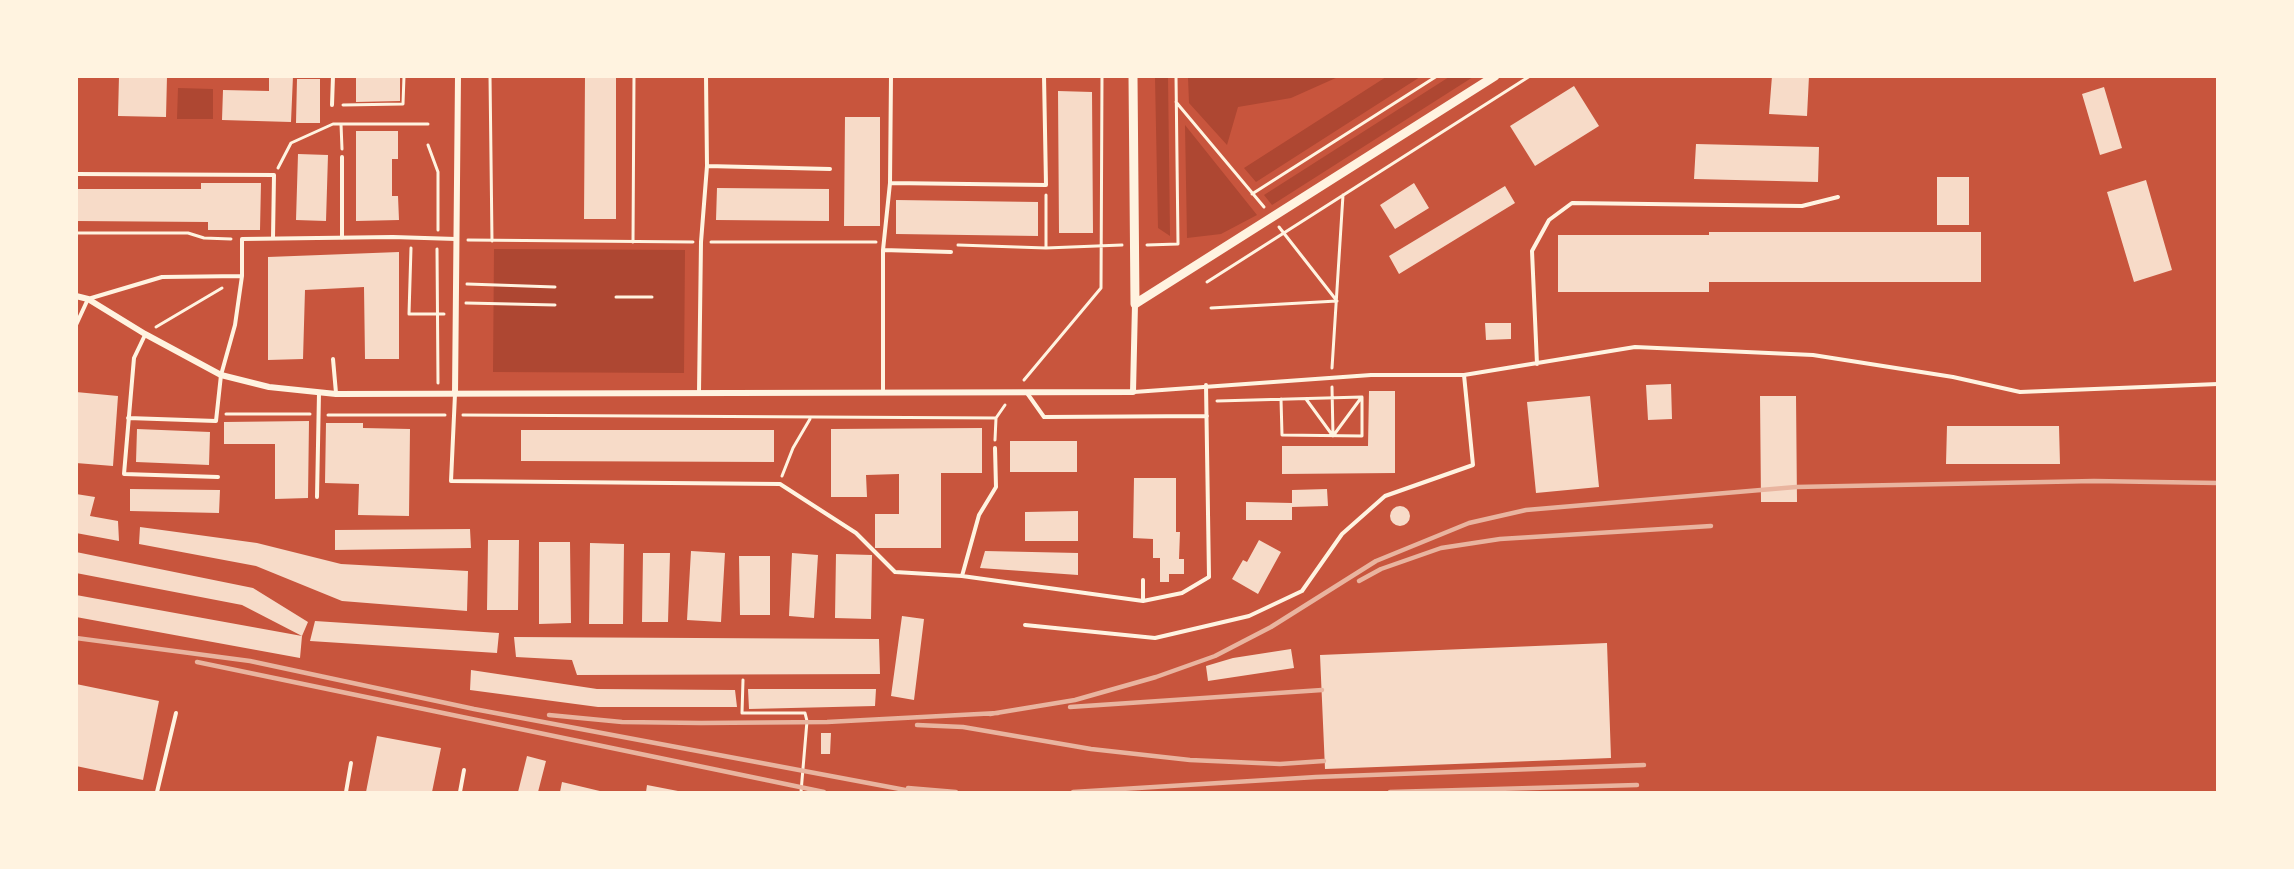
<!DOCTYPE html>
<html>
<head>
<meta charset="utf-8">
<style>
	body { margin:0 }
	#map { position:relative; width:2294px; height:869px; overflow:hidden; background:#c8553d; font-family:"Noto Sans",sans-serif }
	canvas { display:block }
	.frame { position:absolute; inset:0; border:78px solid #fff3e0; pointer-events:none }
</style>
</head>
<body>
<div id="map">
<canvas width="2294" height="869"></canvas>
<div class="frame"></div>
</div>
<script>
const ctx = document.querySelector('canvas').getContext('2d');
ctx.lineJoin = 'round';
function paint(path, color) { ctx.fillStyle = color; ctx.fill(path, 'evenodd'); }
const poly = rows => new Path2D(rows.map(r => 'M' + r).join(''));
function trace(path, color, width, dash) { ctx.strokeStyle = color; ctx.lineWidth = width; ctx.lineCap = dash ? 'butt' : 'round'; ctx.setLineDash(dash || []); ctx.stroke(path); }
const green = poly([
	[1155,77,1168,77,1170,236,1158,228],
	[1188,77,1188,76,1338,77,1291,98,1238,107,1227,145,1189,103],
	[1386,77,1420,77,1256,182,1244,168],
	[1449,77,1473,77,1272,205,1264,195],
	[178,88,213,89,213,119,177,119],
	[1185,125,1257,215,1221,234,1187,238],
	[494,249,685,250,684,373,493,372]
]);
const building = poly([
	[119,76,167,76,166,117,118,116],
	[269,76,293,76,291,122,222,120,223,90,269,91],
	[356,76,400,76,400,101,356,102],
	[585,76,616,76,616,219,584,219],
	[1772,76,1809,76,1807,116,1769,114],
	[297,79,320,79,320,123,296,123],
	[1574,86,1599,126,1535,166,1510,126],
	[2104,87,2122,148,2100,155,2082,94],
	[1058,91,1092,92,1093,233,1059,233],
	[845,117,880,117,880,226,844,226],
	[356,131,398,131,398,159,392,159,392,196,398,196,399,220,356,221],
	[1696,144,1819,147,1818,182,1694,179],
	[298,154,328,155,326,221,296,220],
	[1937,177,1969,177,1969,225,1937,225],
	[2146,180,2172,270,2134,282,2107,192],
	[201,183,261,183,260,230,208,230,208,222,76,221,76,189,201,189],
	[1414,183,1429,208,1395,229,1380,205],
	[1505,186,1515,203,1399,274,1389,256],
	[717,188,829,189,829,221,716,220],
	[896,200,1038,202,1038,236,896,234],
	[1709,232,1981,232,1981,282,1709,282,1709,292,1558,292,1558,235,1709,235],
	[399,252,399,359,365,359,364,287,305,290,303,359,268,360,268,257],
	[1485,323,1511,323,1511,339,1486,340],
	[1671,384,1672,419,1648,420,1646,385],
	[1369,391,1395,391,1395,473,1282,474,1282,446,1368,446],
	[76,392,118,396,113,466,76,463],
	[1590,396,1599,487,1536,493,1527,402],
	[1760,396,1796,396,1797,502,1761,502],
	[309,421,308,498,275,499,275,444,224,444,224,422],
	[326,423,363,423,363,428,410,429,409,516,358,515,359,484,325,483],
	[1947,426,2059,426,2060,464,1946,464],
	[982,428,982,473,941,473,941,548,875,548,875,514,899,514,899,474,866,475,867,497,831,497,831,429],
	[137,429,210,432,209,465,136,462],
	[521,430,774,430,774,462,521,461],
	[1010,441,1077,441,1077,472,1010,472],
	[1134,478,1176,478,1176,532,1180,532,1179,559,1184,559,1184,574,1169,574,1169,582,1160,582,1160,558,1153,558,1153,539,1133,538],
	[130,489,220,490,219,513,130,511],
	[1327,489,1328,506,1292,507,1292,520,1246,520,1246,502,1292,503,1292,490],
	[76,494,95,497,90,516,118,521,119,541,76,533],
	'1390 516a10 10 0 1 1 20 0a10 10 0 1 1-20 0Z',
	[1078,511,1078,541,1025,541,1025,512],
	[140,527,257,543,341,564,468,571,467,611,342,601,256,566,139,544],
	[470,529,471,548,335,550,335,530],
	[488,540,519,540,518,610,487,610],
	[1259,540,1281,552,1258,594,1232,579,1243,560,1247,562],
	[539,542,570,542,571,623,539,624],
	[590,543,624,544,623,624,589,624],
	[691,551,725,553,721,622,687,620],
	[985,551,1078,553,1078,575,980,568],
	[76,552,253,588,308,622,302,636,300,658,76,617,76,595,302,636,242,605,76,573],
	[643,553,670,553,668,622,642,622],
	[792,553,818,555,814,618,789,616],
	[836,554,872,555,871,619,835,618],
	[739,556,770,556,770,615,740,615],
	[902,616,924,619,914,700,891,696],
	[315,621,499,633,497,653,310,641],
	[514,637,879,639,880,674,577,675,572,660,516,657],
	[1607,643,1611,758,1325,769,1320,655],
	[1291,649,1294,668,1208,681,1206,666,1233,658],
	[471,670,597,689,735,690,737,707,598,707,470,690],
	[76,684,159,701,143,780,76,766],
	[748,689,876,689,875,706,749,709],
	[821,733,831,733,830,754,821,754],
	[377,736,441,748,432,792,366,792],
	[527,756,546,761,538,792,518,792],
	[562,782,604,792,560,792],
	[647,785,678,791,678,792,646,792]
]);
const path = poly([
	[490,76,492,241],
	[1176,102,1264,207],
	[343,105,403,104,404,76],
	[341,124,342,149],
	[428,145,438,172,438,230],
	[278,168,291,143,333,124,428,124],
	[1252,194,1437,76],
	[1046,195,1046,248],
	[76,233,188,233,204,238,231,239],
	[468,240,693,242],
	[633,242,634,76],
	[711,242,876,242],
	[958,245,1046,248,1122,245],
	[1147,245,1178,244,1176,76],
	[411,248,409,314,444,314],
	[437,249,438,383],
	[1207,282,1530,76],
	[467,284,555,287],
	[616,297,652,297],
	[466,303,555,305],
	[1211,308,1337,301,1279,227],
	[156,327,222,288],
	[1332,368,1343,195],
	[1024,380,1101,288,1102,76],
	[1332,387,1333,436],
	[1281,399,1282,435,1362,436,1362,397],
	[1306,399,1333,436,1361,398],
	[1217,401,1362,397],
	[226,414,310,414],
	[328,415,445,415],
	[463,415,996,418],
	[995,440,996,418,1005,405],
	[782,476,793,448,810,419],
	[743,680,742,713,805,713,807,721,801,792]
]);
const service = poly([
	[332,105,333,76],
	[707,166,830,169],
	[76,174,274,175,273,238],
	[890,183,1046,185,1044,76],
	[342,238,342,157],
	[883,250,951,252],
	[76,325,88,299,162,277,242,276],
	[145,335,134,358,124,474,218,477],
	[333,359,336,393],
	[1537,364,1532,251,1549,220,1572,203,1802,206,1838,197],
	[699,392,701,242,707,166,706,76],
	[1134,392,1371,375,1464,375,1635,347,1813,355,1953,377,2020,392,2218,384],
	[883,393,883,250,890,183,891,76],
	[1027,393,1044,417,1207,416],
	[455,394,451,481,780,484,856,533,895,572,962,576,1143,601,1182,593,1209,577,1206,385],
	[128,418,216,421,221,375,235,325,242,276,242,239,393,237,456,239],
	[317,497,319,393],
	[962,576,979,515,996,487,995,448],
	[1143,601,1143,580],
	[1025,625,1155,638,1249,616,1302,591,1342,534,1385,496,1473,465,1464,375],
	[157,792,176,713],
	[346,792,351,763],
	[460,792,464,770]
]);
const minor = poly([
	[76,296,88,299,145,334,221,375,269,387,336,394,1133,392,1135,304],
	[455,394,458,76]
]);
const tertiary = poly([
	[1133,76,1135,304],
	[1135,304,1495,76]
]);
const rail = poly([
	[1359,581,1381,569,1441,548,1500,539,1711,526],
	[76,638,250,661,474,709,916,792],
	[197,662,824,792],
	[1070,707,1322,690],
	[990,714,1075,700,1156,677,1215,656,1271,627,1376,561,1469,523,1526,510,1796,487,2094,481,2218,483],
	[549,715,622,722,701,723,827,722,998,713],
	[917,725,963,727,1091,749,1190,760,1280,764,1324,761],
	[908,788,956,792],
	[1073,792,1316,777,1644,765],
	[1390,792,1637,785]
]);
paint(green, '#ae4732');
paint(building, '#f7dbc8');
trace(path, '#fff3e0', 3);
trace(service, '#fff3e0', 4);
trace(minor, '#fff3e0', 6);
trace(tertiary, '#fff3e0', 9);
trace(rail, '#e9b49f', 4.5);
</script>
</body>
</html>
